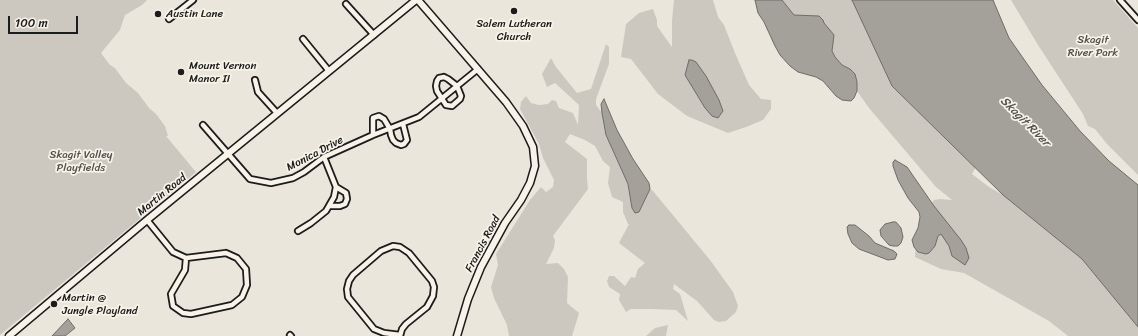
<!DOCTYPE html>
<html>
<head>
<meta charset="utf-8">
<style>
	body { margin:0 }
	#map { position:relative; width:1138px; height:336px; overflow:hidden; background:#eae6dc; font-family:Sriracha,sans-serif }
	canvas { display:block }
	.scale { position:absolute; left:8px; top:16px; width:70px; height:18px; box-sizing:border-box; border:2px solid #1c1c1c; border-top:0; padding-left:5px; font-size:12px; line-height:14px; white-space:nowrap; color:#1c1c1c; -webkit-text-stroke:3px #f7f3e8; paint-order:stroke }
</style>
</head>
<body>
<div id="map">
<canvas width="1138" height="336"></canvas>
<div class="scale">100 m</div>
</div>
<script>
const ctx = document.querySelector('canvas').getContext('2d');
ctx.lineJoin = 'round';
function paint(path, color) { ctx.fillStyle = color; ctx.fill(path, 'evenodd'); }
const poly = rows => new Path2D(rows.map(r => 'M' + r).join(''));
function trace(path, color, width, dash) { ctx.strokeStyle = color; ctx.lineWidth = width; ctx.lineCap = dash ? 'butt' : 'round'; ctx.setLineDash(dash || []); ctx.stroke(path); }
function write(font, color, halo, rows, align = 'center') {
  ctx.font = font + ' Sriracha,sans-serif'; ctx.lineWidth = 3.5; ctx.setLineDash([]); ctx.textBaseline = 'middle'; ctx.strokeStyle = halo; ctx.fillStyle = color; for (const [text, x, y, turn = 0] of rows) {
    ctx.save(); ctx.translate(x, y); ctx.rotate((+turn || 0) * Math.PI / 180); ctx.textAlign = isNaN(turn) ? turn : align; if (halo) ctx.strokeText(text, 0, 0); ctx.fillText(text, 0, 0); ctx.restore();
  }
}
const green = poly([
	[0,0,147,0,142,5,125,15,120,30,101,53,110,65,115,68,126,83,138,93,149,108,156,114,165,126,168,136,166,136,196,172,0,335],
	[674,0,713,0,718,17,724,25,735,53,749,85,761,99,771,100,771,109,763,120,746,127,728,133,687,116,658,94,631,59,621,57,626,24,639,13,653,9,657,20,657,26,672,47,672,20],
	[782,0,852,0,892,86,976,167,972,174,989,187,1003,195,1082,259,1138,327,1138,336,1068,336,1049,321,964,273,941,269,915,257,916,238,924,214,934,200,940,199,952,200,936,187,869,108,857,91,857,82,850,69,842,65,835,57,832,51,834,35,823,23,811,15,803,16,794,15],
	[1011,0,1113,0,1138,28,1138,175,1107,144,1095,129,1088,126,1083,114,1038,45],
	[606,44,609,47,609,64,596,99,596,105,602,113,606,135,628,184,632,208,639,212,650,189,653,191,710,260,733,292,738,306,736,312,726,321,719,322,714,320,697,301,674,284,673,289,680,294,688,321,676,310,652,309,631,309,626,312,619,300,620,294,609,287,607,281,609,276,614,276,625,286,631,277,635,278,638,269,645,263,619,243,629,224,628,224,623,212,623,202,612,197,608,183,610,167,603,161,595,146,585,140,570,134,565,142,587,159,587,178,588,189,553,236,555,240,554,248,546,264,558,263,564,269,568,277,567,303,579,313,572,336,509,336,507,325,494,298,491,287,498,265,496,254,530,200,541,187,546,192,553,187,554,180,543,158,539,144,520,109,521,102,526,96,531,103,539,105,548,104,552,100,556,101,559,108,573,113,578,125,579,105,555,83,547,87,542,74,551,58,556,67,577,93,591,89],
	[668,325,666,336,646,336,655,328]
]);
const water = poly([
	[755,0,782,0,794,15,819,16,823,20,824,23,834,35,832,51,835,57,842,65,850,69,855,74,857,82,857,91,854,98,851,101,842,100,836,96,823,81,816,77,798,72,790,66,780,55,775,46,764,22,758,13,755,0],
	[852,0,993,0,1009,38,1042,85,1080,131,1109,161,1138,185,1138,327,1082,259,1003,195,892,86,852,0],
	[689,60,692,60,696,62,706,76,719,100,723,111,718,118,712,116,705,108,685,75,689,60],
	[604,99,617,130,633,159,649,183,650,189,639,212,635,213,632,208,628,184,606,135,602,113,601,104,604,99],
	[895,160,907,167,934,206,961,240,966,248,969,258,965,265,952,256,949,246,941,234,938,236,935,246,929,253,926,254,918,252,914,247,912,240,918,228,920,217,919,212,908,198,898,180,893,166,893,162,895,160],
	[893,222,896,222,901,228,903,237,901,243,898,246,893,246,889,245,881,236,880,230,885,224,893,222],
	[849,225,855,225,869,236,875,243,894,251,897,254,895,259,888,260,859,249,852,243,848,234,847,227,849,225],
	[68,319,75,328,65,336,52,336,68,319]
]);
const street = poly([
	[1120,0,1138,20],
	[346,4,374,35],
	[169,19,193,0],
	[303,39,329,71],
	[444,77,448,79,457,86,461,96,460,99,452,106,446,105,437,91,436,86,437,81,439,78,444,77],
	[255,80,258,92,277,113],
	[203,125,250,179,271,183,293,178,304,172,324,157,373,135,419,117,478,69],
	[373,135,373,118,379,116,384,119,390,129,391,135,393,140,396,143,401,145,404,144,407,140,403,124],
	[330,206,340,206,345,204,347,199,346,193,336,187],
	[147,220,173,252,186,258],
	[298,231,311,223,326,211,334,197,336,187,324,157],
	[226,253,237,258,246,269,247,285,242,297,232,305,191,314,183,313,173,306,171,294,185,270,186,258,226,253],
	[290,335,291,336],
	[400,335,384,333,374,329,348,297,347,289,349,281,353,275,381,251,393,246,400,247,409,253,432,281,434,287,433,296,427,307,406,324,402,329,400,336]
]);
const secondary = poly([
	[418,0,506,102,523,126,533,147,535,166,530,183,521,200,505,223,481,267,468,299,457,336],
	[9,336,147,220,416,0]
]);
const markers = [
	[514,11,4,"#1c1c1c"],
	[158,14,4,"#1c1c1c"],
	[181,72,4,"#1c1c1c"],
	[54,304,4,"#1c1c1c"]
];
const poiNames = [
	["Austin Lane",166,14],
	["Salem Lutheran",514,24,"center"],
	["Church",514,37,"center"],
	["Mount Vernon",189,66],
	["Manor II",189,79],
	["Martin @",62,298],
	["Jungle Playland",62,311]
];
const parkNames = [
	["Skagit",1093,40],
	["River Park",1093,53],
	["Skagit Valley",81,155],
	["Playfields",81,168]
];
const streetNames = [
	["Monica Drive",315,154,-28],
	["Martin Road",162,195,-39],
	["Francis Road",483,244,-62]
];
const waterNames = [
	["Skagit River",1025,122,45]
];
paint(green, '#ccc8c0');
paint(water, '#a3a19a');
trace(water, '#6d6c68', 1);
trace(street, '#1c1c1c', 8);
trace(secondary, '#1c1c1c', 9);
trace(street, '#f7f3e8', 4.5);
trace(secondary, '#f7f3e8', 6);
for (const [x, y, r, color] of markers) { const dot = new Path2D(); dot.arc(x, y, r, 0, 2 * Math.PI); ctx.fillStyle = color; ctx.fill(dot); trace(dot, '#f7f3e8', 1.5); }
write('11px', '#1c1c1c', '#f7f3e8', poiNames, 'left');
write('11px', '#51504d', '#f7f3e8', parkNames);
write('11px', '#1c1c1c', '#f7f3e8', streetNames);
write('italic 12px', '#52514e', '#f7f3e8', waterNames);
</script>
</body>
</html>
